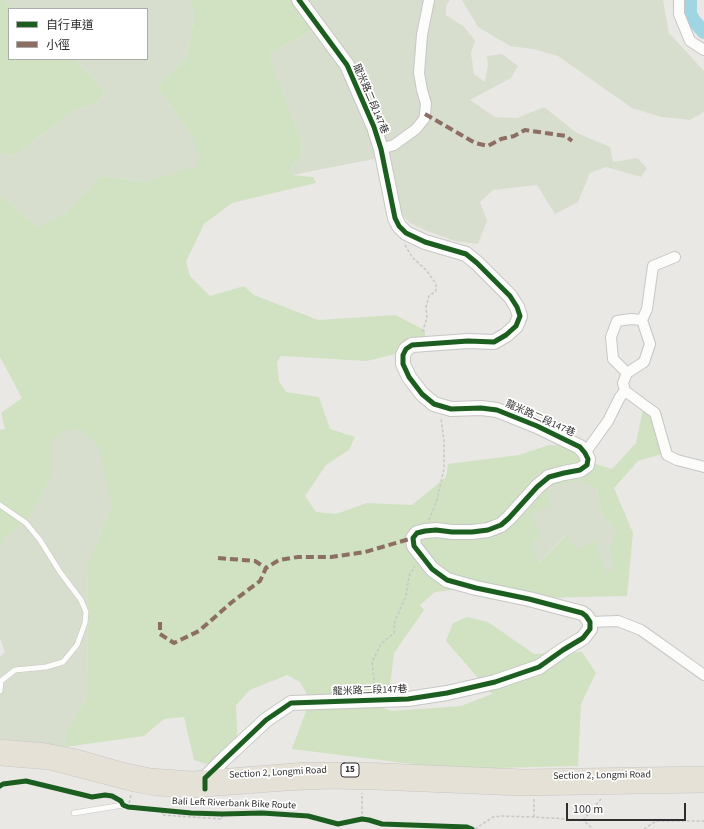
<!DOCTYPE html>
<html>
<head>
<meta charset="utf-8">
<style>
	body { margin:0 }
	#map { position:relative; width:704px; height:829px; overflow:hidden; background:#eae8e5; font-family:"Source Sans 3","Noto Sans TC",sans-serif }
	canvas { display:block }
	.legend { position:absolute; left:8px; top:8px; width:140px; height:52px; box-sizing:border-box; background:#fff; border:1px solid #ababab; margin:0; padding:5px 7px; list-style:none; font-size:12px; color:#2e2e2e }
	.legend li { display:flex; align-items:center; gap:8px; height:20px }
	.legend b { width:20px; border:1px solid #ababab }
	.scale { position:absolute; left:566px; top:803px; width:120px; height:18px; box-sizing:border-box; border:2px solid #2e2e2e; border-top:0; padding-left:5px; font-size:12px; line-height:14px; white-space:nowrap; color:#2e2e2e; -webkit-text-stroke:3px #fff; paint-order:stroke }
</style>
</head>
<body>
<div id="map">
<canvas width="704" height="829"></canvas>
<ul class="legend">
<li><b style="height:5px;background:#1b5e20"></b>自行車道</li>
<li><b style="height:5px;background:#8d6e63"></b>小徑</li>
</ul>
<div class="scale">100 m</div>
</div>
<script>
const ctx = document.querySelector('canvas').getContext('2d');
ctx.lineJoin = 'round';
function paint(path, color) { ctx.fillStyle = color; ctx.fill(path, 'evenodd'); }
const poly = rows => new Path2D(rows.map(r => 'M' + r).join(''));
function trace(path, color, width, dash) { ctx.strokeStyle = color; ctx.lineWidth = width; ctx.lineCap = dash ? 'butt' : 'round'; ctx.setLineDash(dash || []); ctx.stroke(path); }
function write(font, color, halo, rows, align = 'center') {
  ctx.font = font + ' "Source Sans 3","Noto Sans TC",sans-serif'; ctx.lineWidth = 3.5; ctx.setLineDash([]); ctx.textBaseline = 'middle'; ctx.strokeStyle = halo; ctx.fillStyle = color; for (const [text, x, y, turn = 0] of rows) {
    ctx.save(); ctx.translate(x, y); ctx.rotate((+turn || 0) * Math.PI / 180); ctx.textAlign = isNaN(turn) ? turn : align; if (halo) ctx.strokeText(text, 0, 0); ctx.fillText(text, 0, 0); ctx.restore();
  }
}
const green = poly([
	[0,0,5,0,5,2,15,9,9,9,9,59,75,59,104,91,98,103,72,111,15,156,0,153],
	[190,0,307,0,320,26,269,54,301,140,302,154,290,169,292,175,313,177,316,183,232,203,204,224,186,262,190,276,210,296,244,286,254,295,318,320,395,315,425,330,425,341,407,351,367,361,281,356,277,362,279,381,286,392,319,397,330,429,355,437,349,450,326,465,305,496,316,512,336,514,367,503,412,505,446,477,448,464,519,455,549,445,577,446,589,462,612,469,636,443,643,409,662,414,666,453,638,461,614,488,633,533,627,596,542,598,488,586,435,592,420,605,424,610,394,653,390,686,374,699,375,705,391,711,461,706,492,694,446,641,453,623,467,617,488,622,534,654,582,652,596,673,581,704,578,766,453,769,292,749,310,700,300,682,287,675,250,690,236,705,238,751,206,764,194,760,184,717,164,719,144,736,65,747,66,732,87,697,88,562,112,507,51,440,51,478,29,518,7,536,0,549,0,430,5,429,1,413,22,398,0,357,0,195,38,227,66,213,101,176,147,182,191,134,157,87,187,58,194,17],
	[597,489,601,513,617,531,608,548,614,569,606,573,595,539,566,535,539,563,532,543,540,536,550,507]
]);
const cemetery = poly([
	[5,0,190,0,194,17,187,58,157,87,191,134,199,155,196,167,147,182,101,176,66,213,38,227,0,195,0,153,15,156,72,111,98,103,104,91,75,59,147,59,147,9,15,9,5,2],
	[307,0,450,0,446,6,446,15,463,26,475,40,471,53,474,74,485,82,488,66,487,56,502,54,518,66,511,78,470,100,495,117,517,118,544,107,577,133,610,147,613,162,637,158,647,168,641,177,606,167,590,173,578,202,555,214,537,185,493,190,480,202,487,221,478,244,455,241,427,231,410,223,404,217,397,204,391,164,374,159,292,175,290,169,302,154,301,140,269,54,320,26],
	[462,0,663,0,669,33,704,71,704,112,690,120,661,117,632,108,558,56,533,49,510,46,478,27],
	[67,429,81,429,99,447,112,507,88,562,87,697,66,732,65,747,0,739,0,657,5,652,0,639,0,549,7,536,29,518,51,478,51,440],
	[579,480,597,489,601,513,617,531,608,548,615,569,606,574,595,539,578,551,565,535,539,563,532,543,540,536,532,514,550,507,548,487]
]);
const river = poly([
	[690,0,690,14,694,21,704,32]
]);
const path = poly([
	[405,245,412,257,427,271,436,284,436,291,429,296,426,307,427,318,422,333],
	[429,520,437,500,444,469,444,442,441,418],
	[376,690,375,687,372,662,381,644,394,633,395,621,406,596,409,576,415,566],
	[534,799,534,817],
	[129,803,131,795],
	[163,811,162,815,222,819,222,814],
	[362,819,362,793],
	[583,820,601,799],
	[475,829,493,817,502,816,534,817,583,820,593,829],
	[644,829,656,821,704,821]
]);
const lane = poly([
	[0,505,26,523,40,540,60,572,81,600,86,612,85,623,77,645,63,662,46,667,15,670,1,681,0,691],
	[74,813,123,805]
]);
const street = poly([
	[679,0,679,14,690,41,704,50],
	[381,149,394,145,416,129,424,119,425,114,426,104,422,90,419,73,422,35,429,0],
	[627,373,613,359,611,337,617,321,631,319,642,320],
	[625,391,623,383,627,373,644,362,650,344,642,320,647,309,653,266,675,257],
	[585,453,608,421,620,397,625,391,655,413,667,455,677,460,704,467],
	[590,622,618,621,641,630,704,675]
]);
const secondary = poly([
	[205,785,205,778,224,759,266,720,291,703,408,699,447,693,495,682,539,667,563,650,583,638,590,629,590,622,586,616,582,613,529,599,476,588,447,580,432,569,414,546,413,538,417,533,425,531,436,530,452,532,472,532,488,530,501,525,509,518,537,487,549,477,564,473,580,470,587,465,588,459,585,453,580,447,537,426,497,410,481,408,451,409,434,404,422,394,409,377,403,364,403,355,406,349,412,345,468,341,494,342,506,335,516,326,520,316,517,307,510,296,477,263,466,254,425,242,406,233,399,226,395,218,381,149,374,127,347,65,299,0]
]);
const primary = poly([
	[0,747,46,751,76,757,122,770,150,776,192,779,306,770,361,770,523,777,704,774],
	[0,758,50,762,134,784,156,788,192,790,285,783,329,781,376,782,521,788,704,785]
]);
const quiet = poly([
	[425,114,475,143,488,146,501,139,514,136,525,130,566,136,572,141],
	[218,558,255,561,266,568],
	[160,622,160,634,174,643,199,631,232,602,260,581,266,568,279,560,298,557,331,557,365,552,413,538]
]);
const cycleway = poly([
	[0,786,3,784,26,781,92,797,105,795,112,796,121,801,123,805,128,807,191,813,222,814,262,813,308,816,338,824,362,819,369,820,382,824,467,827,472,829],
	[205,789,205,778,266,720,291,703,408,699,447,693,495,682,539,667,563,650,583,638,590,629,590,622,586,616,582,613,529,599,476,588,447,580,432,569,414,546,413,538,417,533,425,531,436,530,452,532,472,532,488,530,501,525,509,518,537,487,549,477,564,473,580,470,587,465,588,459,585,453,580,447,537,426,497,410,481,408,451,409,434,404,422,394,409,377,403,364,403,355,406,349,412,345,468,341,494,342,506,335,516,326,520,316,517,307,510,296,477,263,466,254,425,242,406,233,399,226,395,218,381,149,374,127,347,65,299,0]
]);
const shields = [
	[350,770,18]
];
const shieldNames = [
	["15",350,770]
];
const streetNames = [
	["龍米路二段147巷",370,99,67],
	["龍米路二段147巷",540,419,24],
	["龍米路二段147巷",370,691,-2],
	["Section 2, Longmi Road",278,773,-3],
	["Section 2, Longmi Road",602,776,-1],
	["Bali Left Riverbank Bike Route",234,804,2]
];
paint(green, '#d0e2c1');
paint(cemetery, '#d8dece');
trace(river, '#a0d6e4', 14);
trace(lane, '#c7c6c7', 6);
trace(street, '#c7c6c7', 12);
trace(secondary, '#c7c6c7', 16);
trace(primary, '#c6c5c4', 16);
trace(path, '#c7c7c7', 1.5, [3, 2]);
trace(lane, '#fcfcfb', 5);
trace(street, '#fcfcfb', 10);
trace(secondary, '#fcfcfb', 14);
trace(primary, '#e6e1d7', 15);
trace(quiet, '#8d6e63', 4, [8, 4]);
trace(cycleway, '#1b5e20', 5);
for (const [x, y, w] of shields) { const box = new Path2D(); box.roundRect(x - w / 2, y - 7, w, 14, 3); ctx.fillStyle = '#fff'; ctx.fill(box); trace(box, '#2e2e2e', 1); }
write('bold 9px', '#2e2e2e', null, shieldNames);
write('10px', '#2e2e2e', '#fff', streetNames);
</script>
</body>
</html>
